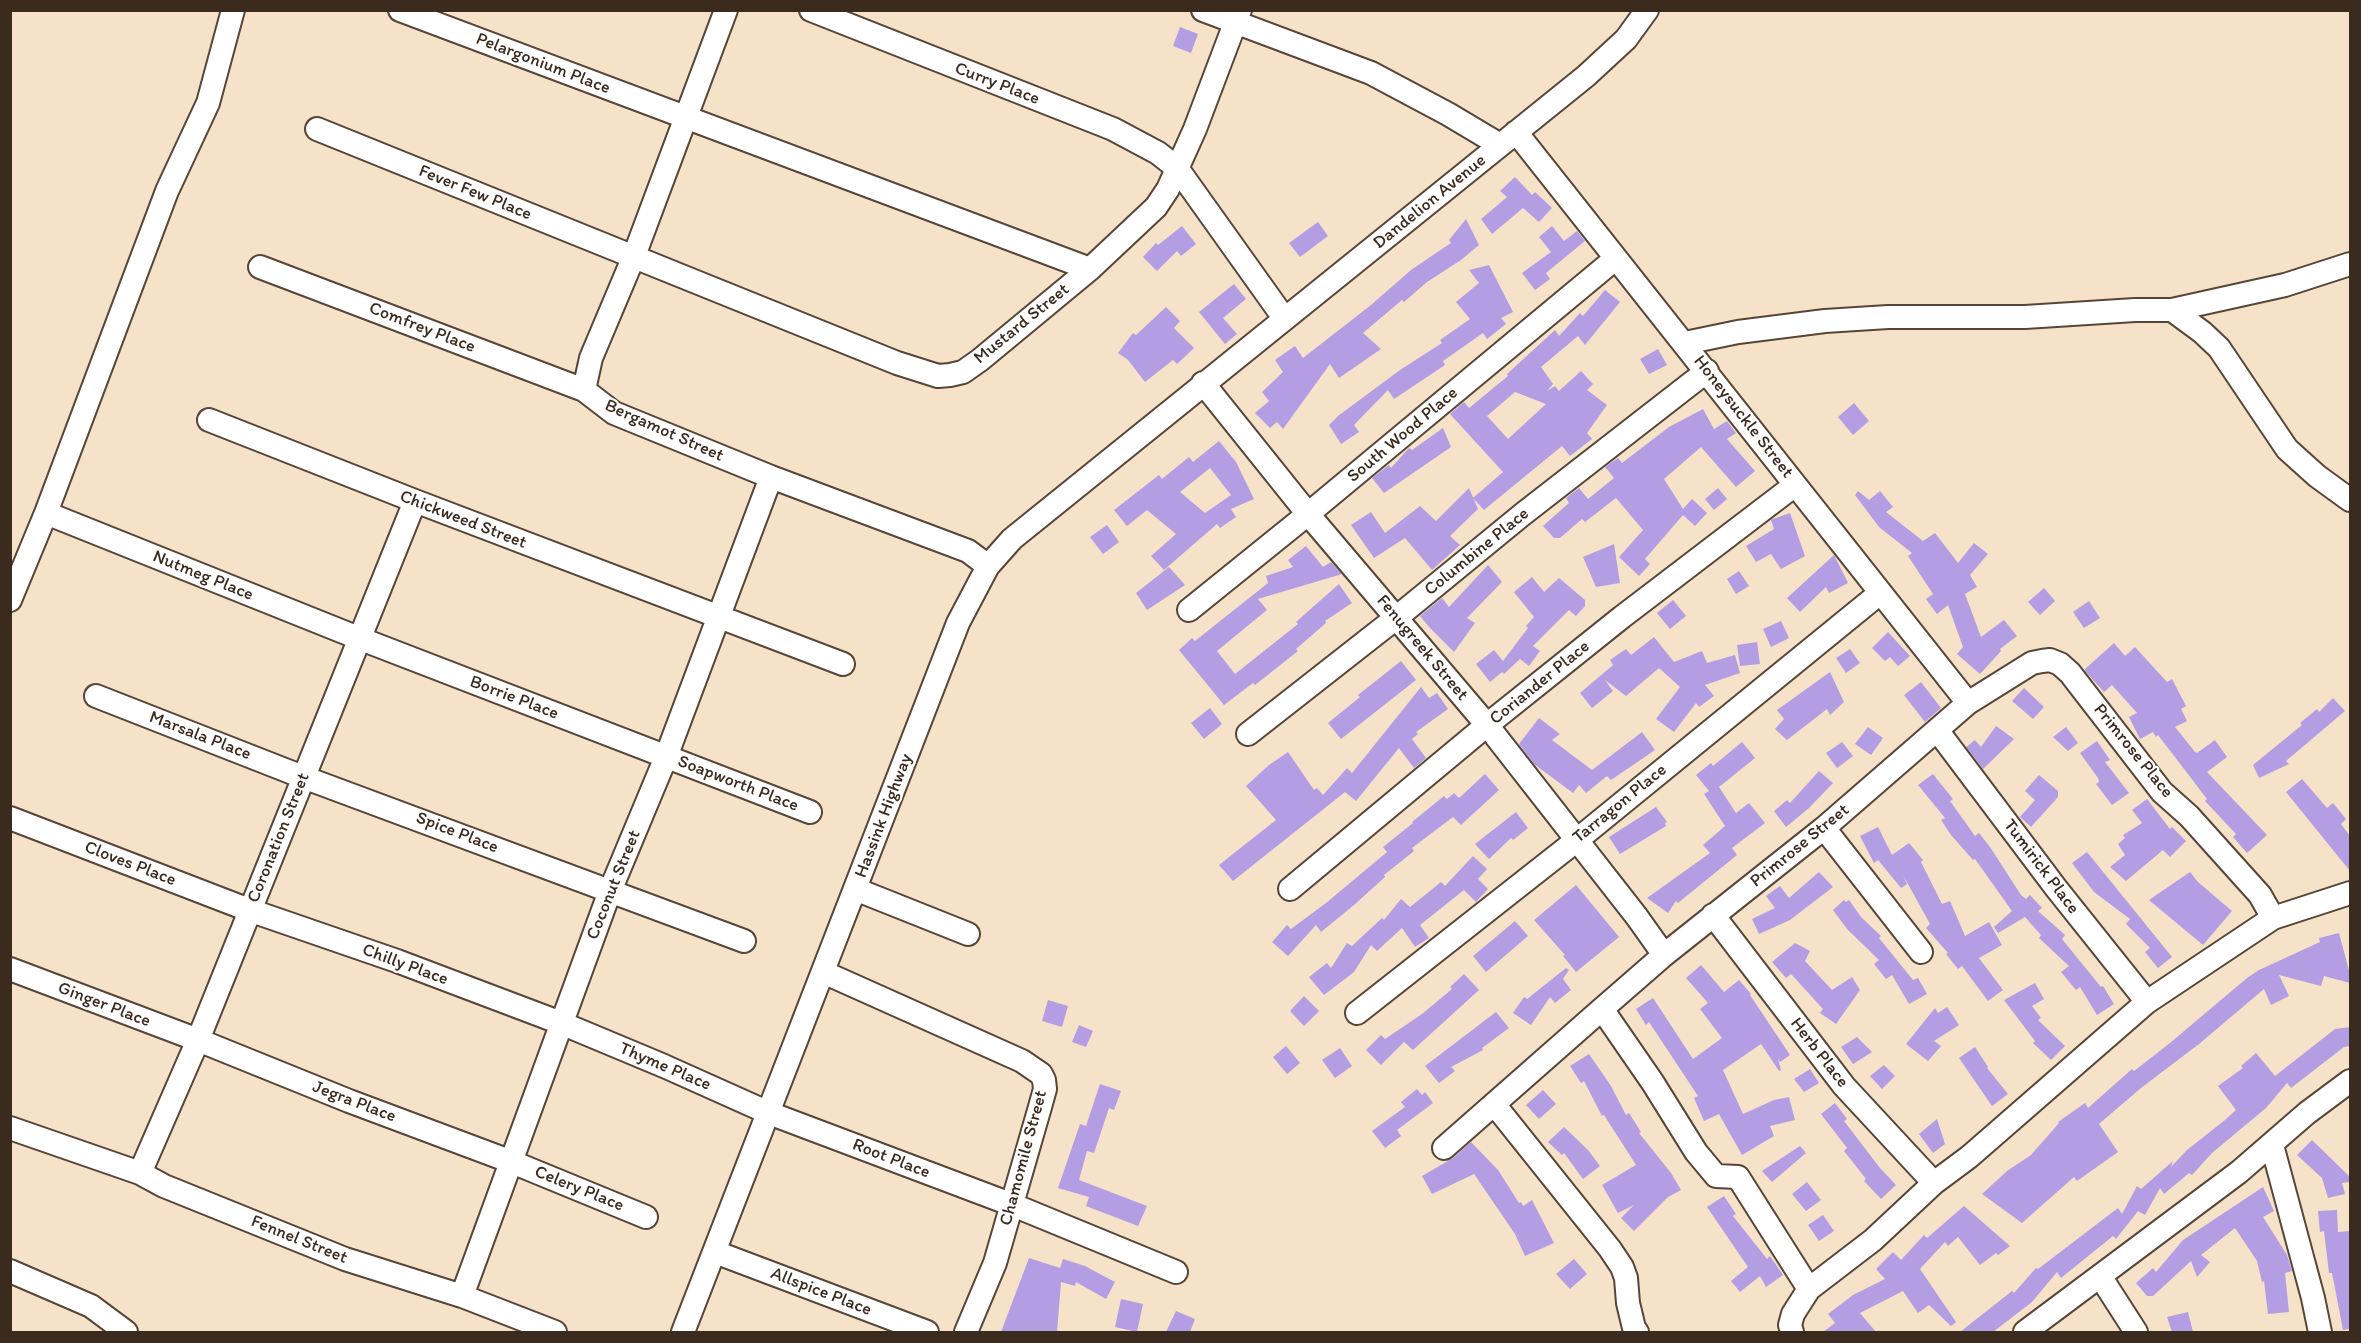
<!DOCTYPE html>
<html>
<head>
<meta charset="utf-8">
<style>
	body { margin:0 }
	#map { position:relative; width:2361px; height:1343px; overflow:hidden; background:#f5e2c8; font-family:Itim,sans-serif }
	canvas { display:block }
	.frame { position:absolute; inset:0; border:12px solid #3b2a1e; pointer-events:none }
</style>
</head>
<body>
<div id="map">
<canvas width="2361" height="1343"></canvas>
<div class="frame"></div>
</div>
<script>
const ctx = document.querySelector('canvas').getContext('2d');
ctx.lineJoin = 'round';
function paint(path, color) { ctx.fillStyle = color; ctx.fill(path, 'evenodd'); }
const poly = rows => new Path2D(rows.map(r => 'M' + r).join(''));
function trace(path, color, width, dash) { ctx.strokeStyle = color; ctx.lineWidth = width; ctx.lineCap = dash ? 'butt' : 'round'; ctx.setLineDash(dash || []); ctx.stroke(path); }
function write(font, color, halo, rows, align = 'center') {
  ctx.font = font + ' Itim,sans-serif'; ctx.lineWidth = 4.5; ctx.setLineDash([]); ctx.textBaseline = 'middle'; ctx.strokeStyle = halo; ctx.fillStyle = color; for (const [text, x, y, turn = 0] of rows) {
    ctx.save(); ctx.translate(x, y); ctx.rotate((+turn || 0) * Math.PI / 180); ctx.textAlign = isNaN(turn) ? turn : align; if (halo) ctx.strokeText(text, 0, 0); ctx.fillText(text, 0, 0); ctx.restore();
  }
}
const building = poly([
	[1180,27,1198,34,1191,53,1173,46],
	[1515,177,1532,195,1535,192,1552,208,1539,222,1523,208,1492,234,1481,219,1507,197,1500,191],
	[1466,219,1479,245,1461,260,1427,282,1404,302,1402,300,1363,333,1381,349,1339,378,1330,364,1283,429,1277,422,1270,428,1255,413,1269,401,1262,392,1283,372,1275,360,1295,346,1303,358,1371,305,1411,270,1451,243,1449,240],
	[1318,222,1328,236,1300,257,1289,243],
	[1182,226,1196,244,1181,256,1177,251,1157,271,1143,257,1156,243,1158,245],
	[1552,226,1564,241,1577,231,1585,241,1546,273,1550,279,1535,290,1522,273,1551,252,1539,237],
	[1489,265,1513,312,1501,318,1506,324,1487,339,1483,333,1443,361,1445,365,1394,399,1388,390,1354,425,1359,432,1341,444,1329,425,1338,416,1400,370,1442,343,1440,340,1470,319,1456,302,1479,283,1469,270],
	[1234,284,1246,299,1223,318,1237,334,1225,344,1199,312],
	[1605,290,1620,302,1585,345,1578,336,1541,367,1553,384,1547,391,1555,386,1559,391,1581,371,1593,384,1587,390,1607,405,1587,433,1592,439,1570,456,1562,446,1484,510,1473,498,1503,472,1450,414,1464,402,1469,408,1508,376,1507,374,1555,330,1559,336,1580,313,1583,316],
	[1515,392,1546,404,1508,439,1487,416],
	[1166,307,1180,321,1174,328,1194,348,1177,364,1173,360,1145,382,1128,360,1118,353,1133,333,1136,335],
	[1658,349,1667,365,1649,374,1640,359],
	[1854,403,1869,421,1853,435,1838,417],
	[1703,409,1714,429,1727,421,1736,433,1727,439,1755,471,1736,487,1701,447,1664,479,1683,509,1692,499,1707,513,1695,526,1683,515,1645,559,1650,564,1639,576,1619,557,1643,530,1616,498,1585,522,1582,519,1560,538,1554,538,1543,526,1569,503,1566,498,1579,488,1588,499,1614,478,1605,467,1618,458,1622,463,1669,427],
	[1443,428,1451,447,1384,493,1372,478,1389,465,1391,468,1409,448,1412,450],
	[1219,441,1236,462,1254,499,1231,509,1236,517,1220,528,1217,524,1164,570,1151,556,1176,534,1147,510,1127,526,1114,510,1159,475,1162,479,1189,457,1193,462],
	[1210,468,1231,495,1205,513,1180,492],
	[1469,488,1478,509,1450,536,1460,545,1432,570,1405,538,1374,558,1351,525,1371,512,1385,533,1420,506,1436,521],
	[1718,488,1727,499,1714,510,1705,499],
	[1858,491,1869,500,1880,491,1893,507,1886,512,1923,541,1935,533,1958,563,1974,543,1988,554,1970,575,1977,587,1965,594,1981,637,2004,620,2017,636,2000,649,2001,651,1980,674,1957,654,1963,647,1948,605,1937,614,1926,599,1933,594,1908,556,1912,553,1879,527,1855,495],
	[1790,513,1805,556,1781,569,1771,554,1756,562,1746,546,1774,529,1771,520,1773,519],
	[1107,525,1119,542,1103,554,1090,537],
	[1614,544,1620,583,1596,587,1583,557],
	[1306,546,1323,567,1331,562,1342,574,1258,599,1267,610,1217,651,1235,674,1298,624,1296,622,1339,584,1352,603,1325,621,1326,623,1296,649,1298,651,1255,685,1253,683,1224,705,1179,650,1192,638,1195,641,1268,583,1266,576,1293,567,1288,560],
	[1834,555,1848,583,1829,593,1826,587,1800,612,1787,598],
	[1488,565,1502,582,1467,618,1475,623,1454,652,1430,628,1420,616,1442,598,1449,607],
	[1169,567,1185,585,1147,610,1136,593],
	[1739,571,1749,586,1736,594,1727,579],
	[1532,577,1544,592,1559,578,1585,600,1585,606,1576,616,1569,610,1533,646,1540,651,1529,666,1520,659,1504,674,1502,672,1490,682,1476,664,1494,650,1503,661,1528,628,1526,626,1534,617,1514,592],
	[2044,588,2055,601,2040,615,2028,602],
	[1673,600,1686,616,1670,629,1657,613],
	[2089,601,2100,618,2084,628,2073,612],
	[1781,621,1789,638,1771,647,1763,629],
	[1888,632,1910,656,1898,666,1890,657,1885,661,1872,648],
	[1654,637,1674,662,1702,651,1707,663,1735,655,1740,673,1705,685,1714,696,1699,707,1696,703,1674,732,1656,719,1680,687,1659,668,1626,696,1605,680,1613,691,1592,708,1580,693,1613,665,1610,660,1626,649,1631,655],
	[1757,642,1760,664,1740,666,1737,645],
	[2114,643,2125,656,2135,647,2167,682,2172,679,2186,706,2181,709,2187,721,2175,727,2195,752,2197,753,2215,740,2227,757,2207,772,2267,835,2247,853,2233,837,2236,834,2205,801,2207,799,2158,735,2156,737,2153,732,2140,739,2129,717,2137,713,2112,685,2104,692,2084,670],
	[1850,649,1860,663,1846,673,1836,658],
	[1401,661,1416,680,1341,739,1328,723,1360,697,1358,695],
	[1830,672,1844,702,1830,715,1827,709,1787,740,1775,729,1784,719,1777,710],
	[1921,682,1941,708,1925,722,1904,695],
	[1421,687,1429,698,1437,693,1448,709,1416,732,1418,734,1412,739,1426,758,1414,768,1399,748,1356,801,1345,792,1233,881,1219,865,1276,820,1246,786,1269,765,1288,752,1314,790,1317,788,1323,795,1347,768,1352,773],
	[2024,688,2044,707,2033,719,2012,701],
	[2333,698,2345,711,2286,761,2289,764,2259,778,2253,765,2302,725,2300,723,2317,709,2319,712],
	[1210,708,1222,724,1204,739,1191,723],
	[1539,718,1560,734,1552,740,1592,770,1642,732,1655,750,1611,780,1607,776,1586,793,1579,785,1573,793,1534,764,1519,744],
	[1996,726,2014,739,1983,769,1966,747,1975,740,1981,747],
	[1868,727,1883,738,1871,755,1855,744],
	[2066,727,2078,743,2068,751,2053,737],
	[2097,741,2110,760,2105,762,2129,793,2112,805,2096,784,2099,782,2098,778,2080,753],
	[1742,742,1755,758,1719,787,1736,813,1749,803,1765,823,1732,848,1737,855,1678,903,1676,901,1668,913,1647,898,1710,853,1703,845,1725,826,1704,794,1709,791,1696,775,1711,763,1713,766],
	[1842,742,1853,756,1837,768,1826,753],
	[1819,771,1833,783,1809,808,1786,827,1774,811,1787,800,1790,803],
	[1485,774,1499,790,1461,825,1453,817,1412,848,1414,851,1384,875,1385,877,1354,905,1321,932,1316,925,1288,956,1272,942,1287,925,1291,929,1326,903,1387,852,1383,847,1413,823,1412,822,1444,796,1447,799,1454,793,1459,798],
	[1933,774,1953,799,1950,801,1975,836,1979,833,1990,847,2021,895,2026,899,2030,895,2042,908,2038,911,2065,935,2062,939,2101,987,2103,986,2114,1004,2097,1015,2080,987,2076,990,2061,972,2069,966,2039,938,2041,935,2025,917,1998,933,1994,927,2012,911,1975,859,1973,860,1951,835,1941,820,1945,818,1918,785],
	[2039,775,2058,791,2058,797,2031,827,2020,817,2035,800,2025,791],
	[2302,779,2327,808,2333,803,2346,819,2341,824,2350,836,2350,871,2286,792],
	[2147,799,2170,829,2172,827,2186,841,2170,857,2163,850,2126,881,2110,867,2125,855,2118,844,2125,838,2123,835,2142,823,2132,810],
	[1656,807,1667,822,1665,823,1666,826,1620,854,1609,837],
	[1516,812,1528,828,1513,840,1511,838,1489,859,1475,844],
	[1878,827,1892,855,1909,843,1923,860,1921,862,1942,904,1950,901,1965,936,1989,922,2002,945,1979,958,2003,990,1988,1001,1962,966,1958,969,1946,954,1948,953,1926,928,1930,924,1903,875,1907,884,1901,888,1878,860,1874,863,1860,836],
	[2087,852,2172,957,2158,968,2145,952,2150,948,2126,924,2130,919,2094,892,2072,863],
	[1473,856,1487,869,1478,879,1488,889,1476,902,1464,890,1420,925,1429,938,1415,947,1402,928,1377,951,1371,945,1354,972,1324,995,1309,977,1327,963,1331,968,1347,943,1352,946,1382,918,1384,920,1401,899,1410,907,1441,882,1445,886],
	[1819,872,1833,887,1790,920,1759,934,1752,919,1775,908,1766,896,1780,886,1789,898],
	[2190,872,2198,882,2232,911,2203,945,2149,900],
	[1576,885,1619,937,1576,972,1563,956,1565,955,1534,920],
	[1844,900,1846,902,1849,900,1861,917,1881,936,1879,938,1913,980,1918,978,1927,994,1909,1004,1892,975,1886,979,1874,964,1879,960,1847,929,1833,910],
	[1515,921,1528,936,1486,972,1473,956],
	[2339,933,2350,974,2350,983,2324,976,2321,986,2279,975,2289,996,2271,1005,2264,989,2199,1044,2141,1088,2099,1124,2118,1152,2077,1181,2074,1177,2022,1223,1982,1194,2007,1171,2031,1155,2059,1123,2058,1122,2085,1103,2088,1108,2132,1069,2134,1071,2170,1043,2247,978,2259,970,2320,942,2319,938],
	[1795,943,1810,951,1805,961,1832,990,1852,977,1860,990,1836,1024,1820,1013,1823,1009,1791,974,1786,978,1772,962],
	[1701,965,1724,992,1739,980,1751,994,1750,995,1790,1055,1780,1062,1778,1059,1781,1070,1779,1071,1761,1044,1723,1070,1743,1114,1774,1100,1789,1097,1795,1120,1770,1126,1774,1136,1742,1155,1719,1114,1704,1121,1694,1098,1698,1096,1649,1022,1646,1025,1636,1009,1653,998,1693,1059,1722,1038,1700,1009,1708,1003,1686,978],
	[1566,968,1569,970,1563,979,1571,990,1555,1003,1550,997,1531,1025,1513,1013,1524,997,1527,999],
	[1464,974,1479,990,1413,1050,1404,1042,1381,1065,1366,1050,1381,1035,1385,1039,1422,1014,1452,989,1450,987],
	[2035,983,2044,999,2032,1006,2041,1018,2038,1020,2065,1046,2051,1060,2033,1043,2035,1041,2004,1000],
	[1304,996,1319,1011,1304,1026,1290,1011],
	[1048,1000,1068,1006,1062,1027,1042,1021],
	[1947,1007,1959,1025,1934,1041,1941,1046,1928,1061,1906,1044,1935,1008,1938,1013],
	[1496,1012,1509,1028,1482,1048,1483,1050,1451,1067,1455,1071,1439,1083,1425,1066],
	[1079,1025,1093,1031,1086,1047,1072,1042],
	[2350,1027,2350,1046,2344,1047,2291,1088,2287,1083,2266,1108,2212,1153,2192,1175,2189,1173,2164,1194,2160,1188,2145,1215,2138,1211,2116,1239,2113,1236,2061,1278,2057,1272,2032,1302,1993,1332,1960,1332,2012,1291,2014,1293,2036,1268,2038,1269,2118,1208,2122,1214,2137,1186,2141,1189,2173,1161,2171,1167,2187,1150,2225,1120,2236,1110,2218,1086,2243,1068,2241,1066,2256,1053,2275,1076,2335,1029],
	[1857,1037,1872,1052,1853,1064,1841,1047],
	[1286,1046,1300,1063,1287,1074,1273,1057],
	[1975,1047,1988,1067,1987,1068,2008,1094,1992,1106,1959,1058],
	[1340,1048,1352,1066,1335,1078,1322,1060],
	[1589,1054,1611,1086,1626,1115,1629,1113,1641,1132,1639,1133,1671,1173,1681,1190,1668,1197,1634,1231,1621,1218,1634,1205,1618,1213,1602,1185,1636,1165,1604,1115,1602,1116,1584,1081,1581,1083,1570,1066],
	[1884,1065,1895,1076,1882,1089,1870,1076],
	[1810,1069,1819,1083,1804,1092,1794,1079],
	[1100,1084,1121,1091,1114,1110,1109,1108,1094,1153,1087,1151,1079,1180,1147,1206,1138,1226,1086,1206,1089,1197,1058,1188,1080,1124,1086,1126],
	[1417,1089,1422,1095,1425,1092,1433,1103,1397,1130,1401,1136,1385,1148,1372,1131,1405,1107,1401,1102],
	[1543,1090,1556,1104,1539,1119,1526,1105],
	[1835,1103,1847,1119,1844,1121,1880,1168,1896,1185,1881,1199,1864,1181,1866,1179,1844,1151,1847,1148,1821,1114],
	[1937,1119,1945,1144,1933,1153,1919,1134],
	[1564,1127,1588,1150,1600,1166,1583,1179,1564,1153,1562,1155,1548,1142],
	[2312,1140,2350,1177,2350,1182,2342,1183,2345,1194,2328,1198,2322,1178,2297,1155],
	[1471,1142,1498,1170,1519,1203,1521,1202,1523,1206,1532,1200,1554,1243,1525,1256,1515,1234,1474,1174,1432,1194,1422,1176,1453,1158],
	[1800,1146,1806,1153,1772,1182,1762,1171],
	[1807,1182,1821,1200,1806,1211,1792,1194],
	[2263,1187,2274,1211,2263,1217,2287,1255,2292,1271,2285,1273,2289,1312,2268,1314,2264,1281,2262,1282,2257,1261,2235,1228,2201,1255,2210,1262,2197,1277,2191,1261,2153,1296,2147,1296,2136,1283,2153,1268,2156,1272,2183,1240],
	[1724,1196,1736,1214,1733,1216,1767,1259,1770,1256,1783,1275,1766,1287,1760,1276,1740,1292,1731,1281,1748,1267,1707,1207],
	[1964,1206,2010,1246,1998,1255,1996,1253,1980,1265,1958,1237,1948,1246,1945,1242,1920,1269,1956,1322,1951,1326,1929,1305,1918,1313,1903,1291,1860,1313,1876,1332,1823,1332,1835,1323,1828,1314,1853,1295,1885,1279,1876,1269,1893,1252,1901,1260,1924,1235,1927,1238],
	[2337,1210,2338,1232,2350,1231,2350,1329,2343,1330,2332,1273,2329,1273,2324,1231,2320,1232,2318,1211],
	[1823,1215,1834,1231,1819,1241,1808,1225],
	[1029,1258,1060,1268,1063,1259,1085,1266,1115,1282,1106,1299,1076,1282,1075,1286,1061,1282,1057,1332,1001,1332],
	[1574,1259,1587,1274,1570,1289,1556,1274],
	[1121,1299,1143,1304,1137,1332,1115,1327],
	[1176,1311,1195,1319,1190,1332,1166,1332],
	[2188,1312,2193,1332,2172,1332,2167,1317]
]);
const minor = poly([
	[400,10,1090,269],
	[726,10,634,256,591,358,584,390,614,413,771,477,968,551,988,566],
	[811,10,1113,129,1158,153,1177,168,1284,318],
	[1203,10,1371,73,1448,114,1500,145],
	[317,129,897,363,938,376,950,375,963,372,980,360,1090,269,1156,207,1168,189,1195,129,1240,10],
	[1516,132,1968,703],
	[260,267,584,390],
	[2172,310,2285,285,2350,264],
	[1685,343,1738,332,1825,321,1888,317,2025,317,2135,310,2172,310,2202,332,2219,348,2287,449,2317,476,2350,500],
	[1203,383,1308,514,1487,725,1637,917,1664,955,1824,828,1968,703,2032,663,2042,661,2050,660,2060,664,2070,673,2162,792,2189,816,2260,895,2273,918],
	[209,420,415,501,843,664],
	[46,513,361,639,810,812],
	[10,600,46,513,167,191,208,103,233,10],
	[1189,610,1308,514,1615,259],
	[96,696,303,777,744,941],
	[1937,730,2056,888,2147,1002],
	[1248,734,1396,618,1523,514,1707,371],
	[10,818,249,910,397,961,561,1023,664,1066,769,1113,1013,1205,1176,1272],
	[1824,828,1921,952],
	[855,889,968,934],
	[1290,889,1487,725,1622,617,1795,485],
	[1713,915,1844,1086,1934,1183],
	[1664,955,1602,1009,1653,1083,1696,1152,1716,1176,1738,1177,1809,1289,1873,1240,1934,1183,1969,1157,2147,1002,2273,918,2350,893],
	[10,969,198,1040,349,1101,512,1162,646,1217],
	[823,972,1022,1061,1041,1074,1044,1080,1045,1089,1040,1107,995,1263,966,1332],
	[1357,1013,1577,840,1880,593],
	[1494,1104,1610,1249,1622,1267,1626,1278,1628,1303,1634,1328,1637,1332],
	[10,1128,140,1173,164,1186,345,1259,462,1296,555,1332],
	[2272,1145,2313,1298,2320,1332],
	[1444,1148,1602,1009],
	[140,1173,198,1040,415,501],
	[715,1252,927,1332],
	[10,1271,91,1306,126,1332],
	[2100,1276,2136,1332],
	[462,1296,610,891,666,757,771,477],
	[683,1332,958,623,988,566,1012,539,1043,514,1586,76,1626,39,1647,10],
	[1792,1332,1790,1325,1793,1314,1809,1289],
	[2025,1332,2239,1172,2307,1113,2350,1081]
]);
const streetNames = [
	["Pelargonium Place",543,64,21],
	["Curry Place",997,84,21],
	["Fever Few Place",475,193,22],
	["Dandelion Avenue",1430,202,-39],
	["Mustard Street",1022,324,-39],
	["Comfrey Place",422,328,21],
	["Honeysuckle Street",1743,417,52],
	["Bergamot Street",664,431,24],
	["South Wood Place",1403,435,-40],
	["Chickweed Street",463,520,21],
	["Columbine Place",1477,552,-39],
	["Nutmeg Place",203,576,22],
	["Fenugreek Street",1422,648,50],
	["Coriander Place",1540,683,-39],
	["Borrie Place",514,698,21],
	["Marsala Place",200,736,21],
	["Primrose Place",2133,751,51],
	["Soapworth Place",738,784,21],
	["Tarragon Place",1620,804,-39],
	["Hassink Highway",884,816,-69],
	["Spice Place",457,833,21],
	["Coronation Street",279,838,-68],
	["Primrose Street",1800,846,-39],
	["Cloves Place",130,864,21],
	["Tumirick Place",2041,867,53],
	["Coconut Street",614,885,-68],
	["Chilly Place",405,965,20],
	["Ginger Place",104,1005,21],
	["Herb Place",1819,1053,52],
	["Thyme Place",665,1067,23],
	["Jegra Place",354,1102,21],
	["Chamomile Street",1024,1158,-75],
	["Root Place",891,1159,21],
	["Celery Place",579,1189,22],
	["Fennel Street",299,1240,22],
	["Allspice Place",821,1292,21]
];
paint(building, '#b39ee3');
trace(minor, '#574638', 26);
trace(minor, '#fff', 22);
write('18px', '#3b2a1e', '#fff', streetNames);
</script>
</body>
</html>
